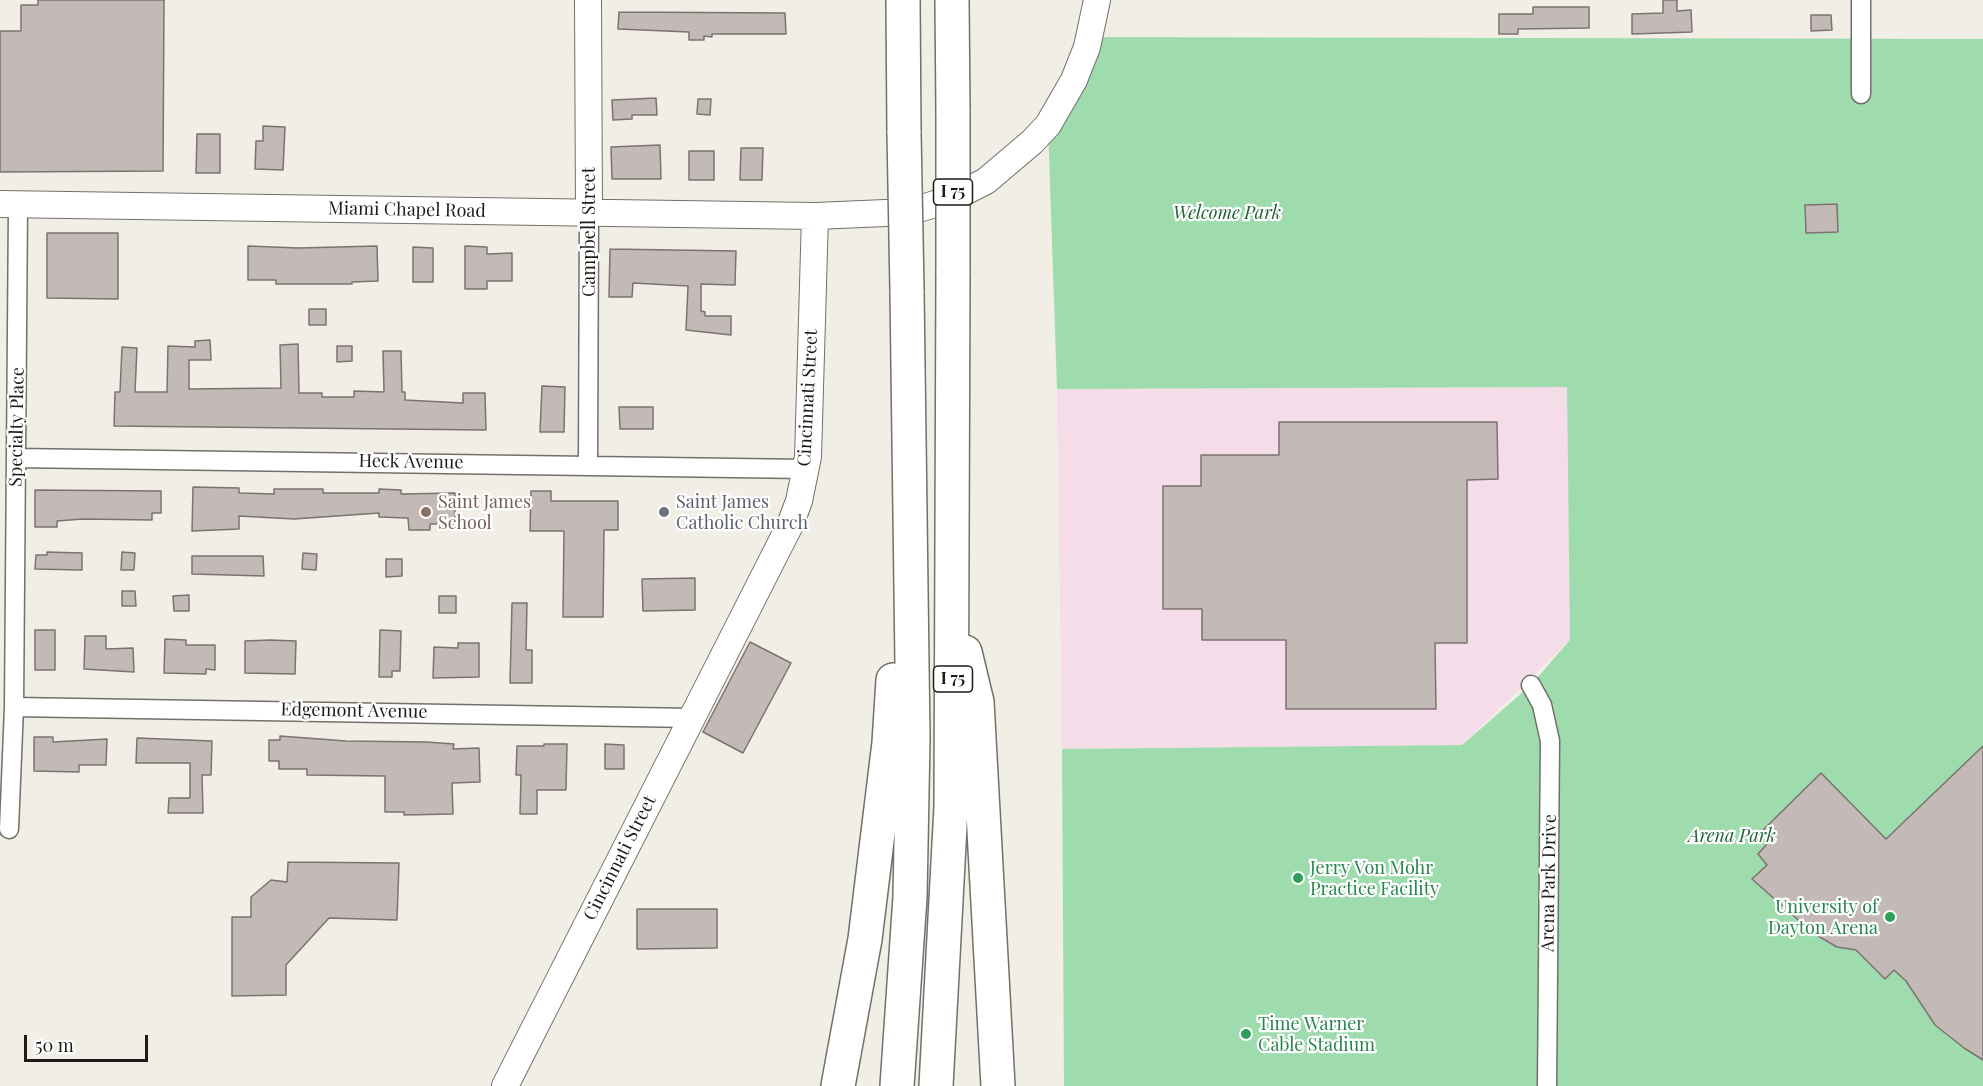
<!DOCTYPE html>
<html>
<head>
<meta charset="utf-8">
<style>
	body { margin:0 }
	#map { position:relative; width:1983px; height:1086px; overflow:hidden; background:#f1eee6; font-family:"Playfair Display",serif }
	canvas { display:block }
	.scale { position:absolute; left:24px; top:1035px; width:124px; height:27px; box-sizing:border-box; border:3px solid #1c1b18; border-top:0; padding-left:8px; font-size:18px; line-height:21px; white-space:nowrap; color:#1c1b18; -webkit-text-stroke:4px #fff; paint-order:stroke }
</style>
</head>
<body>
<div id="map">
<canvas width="1983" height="1086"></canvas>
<div class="scale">50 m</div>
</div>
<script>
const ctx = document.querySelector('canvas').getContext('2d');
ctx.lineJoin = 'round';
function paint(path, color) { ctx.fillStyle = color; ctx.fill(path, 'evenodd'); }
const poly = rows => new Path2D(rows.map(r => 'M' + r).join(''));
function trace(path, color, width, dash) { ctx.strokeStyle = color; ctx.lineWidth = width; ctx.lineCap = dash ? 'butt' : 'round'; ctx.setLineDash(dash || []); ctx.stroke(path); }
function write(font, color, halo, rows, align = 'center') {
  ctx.font = font + ' "Playfair Display",serif'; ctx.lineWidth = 4.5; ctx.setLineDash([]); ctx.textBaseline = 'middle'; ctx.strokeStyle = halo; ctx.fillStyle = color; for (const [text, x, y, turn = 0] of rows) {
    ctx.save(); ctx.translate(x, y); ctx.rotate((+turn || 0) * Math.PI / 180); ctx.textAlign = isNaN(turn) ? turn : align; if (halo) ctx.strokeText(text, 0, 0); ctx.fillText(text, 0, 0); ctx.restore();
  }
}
const industrial = poly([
	[1568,387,1570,640,1462,745,1062,749,1057,389]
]);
const green = poly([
	[1089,37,1983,39,1983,1086,1064,1086,1062,749,1462,745,1531,685,1570,640,1567,387,1057,389,1048,125]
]);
const building = poly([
	[38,0,164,0,163,171,0,172,0,31,21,31,21,5,38,5,38,0],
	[1663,0,1677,0,1677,11,1691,10,1692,32,1632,34,1632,14,1663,13,1663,0],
	[1533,7,1589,7,1589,28,1518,29,1518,34,1499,34,1499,14,1533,14,1533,7],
	[619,12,785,13,786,34,712,34,712,37,704,36,704,40,689,40,689,32,618,29,619,12],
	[1811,15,1831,15,1832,30,1811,31,1811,15],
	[656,98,657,115,632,115,632,119,613,120,612,100,656,98],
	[698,99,711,99,710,115,697,114,698,99],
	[263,126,285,127,283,170,255,169,256,141,263,141,263,126],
	[197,134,220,134,220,173,196,173,197,134],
	[660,145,661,179,612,179,611,147,660,145],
	[741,148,763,148,762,180,740,180,741,148],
	[689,151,714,151,714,180,689,180,689,151],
	[1837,204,1838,232,1806,233,1805,205,1837,204],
	[47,233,118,233,118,299,47,298,47,233],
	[248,246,298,248,377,246,378,281,352,282,352,284,276,284,276,280,248,280,248,246],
	[465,246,487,247,487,254,512,253,512,281,487,281,487,289,465,289,465,246],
	[413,247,433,248,433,282,413,282,413,247],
	[610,249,736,251,735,285,701,284,701,311,705,312,705,316,731,316,731,335,686,330,688,286,633,283,632,297,609,297,610,249],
	[309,309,326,309,326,325,309,325,309,309],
	[210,340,211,360,189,360,189,389,281,388,280,345,298,344,299,393,322,393,322,397,354,397,354,391,384,392,383,351,401,351,402,392,405,392,405,400,463,403,463,393,485,393,486,430,114,426,115,392,120,392,122,347,137,348,135,392,167,392,168,346,195,347,195,341,210,340],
	[337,346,352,346,352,361,337,362,337,346],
	[542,386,565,387,564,432,540,432,542,386],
	[619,407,653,407,653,429,620,429,619,407],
	[1279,422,1497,422,1498,479,1467,480,1467,643,1435,643,1436,709,1286,709,1286,640,1202,640,1202,609,1163,609,1163,486,1201,486,1201,455,1279,455,1279,422],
	[193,487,239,488,239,493,274,494,274,489,323,489,323,493,379,493,379,489,401,490,401,494,455,493,455,524,430,524,430,530,409,530,408,518,379,517,379,513,294,519,239,516,239,529,192,531,193,487],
	[35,490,161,491,161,513,152,513,152,520,83,519,57,521,57,527,35,527,35,490],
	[531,491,551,491,551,501,618,501,618,530,604,530,603,617,563,617,564,531,530,531,531,491],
	[47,552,82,553,82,570,35,569,36,555,47,555,47,552],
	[122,552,135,553,134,570,121,570,122,552],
	[303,553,317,554,316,570,302,569,303,553],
	[192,556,263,556,264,576,192,574,192,556],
	[386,559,402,559,402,576,386,577,386,559],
	[695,578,695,610,643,611,642,579,695,578],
	[122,591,135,591,136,606,122,606,122,591],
	[189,595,189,611,174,611,173,596,189,595],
	[439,596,456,596,456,613,439,613,439,596],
	[512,603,527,603,526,650,532,650,532,683,510,683,512,603],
	[35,630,55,630,55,670,35,670,35,630],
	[380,630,401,631,400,671,392,671,392,677,379,677,380,630],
	[85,636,106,636,106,649,133,648,134,672,84,669,85,636],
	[165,639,186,640,186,645,215,645,215,670,206,669,206,674,164,673,165,639],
	[270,640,296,641,295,674,245,673,245,641,270,640],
	[750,642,791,663,743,753,703,732,750,642],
	[458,643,479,643,479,677,433,678,434,647,458,648,458,643],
	[280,736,346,741,426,742,454,744,453,749,479,748,480,782,452,783,453,814,404,815,404,812,385,812,385,776,307,775,307,769,279,769,279,761,269,761,269,740,280,740,280,736],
	[34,737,53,737,53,742,107,739,106,765,79,765,79,772,34,771,34,737],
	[137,738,212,741,211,775,202,775,203,813,168,813,169,798,190,798,190,763,136,763,137,738],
	[544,744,567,744,566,790,537,790,537,814,520,814,521,775,516,775,517,746,544,746,544,744],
	[605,744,624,745,624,769,605,769,605,744],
	[1983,746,1983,1060,1964,1048,1935,1025,1906,981,1894,970,1885,979,1856,950,1837,947,1813,933,1752,879,1767,865,1758,854,1767,844,1758,835,1821,773,1886,839,1983,746],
	[288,862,399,863,397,920,329,918,286,965,286,995,232,996,232,917,251,917,251,897,271,880,287,882,288,862],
	[637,909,717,909,717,948,637,949,637,909]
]);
const street = poly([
	[1861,0,1861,94],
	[16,458,806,469],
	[588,464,589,213],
	[1531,685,1542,705,1550,741,1547,1086],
	[14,707,694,718],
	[9,829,14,707,18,205]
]);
const secondary = poly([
	[588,0,589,213],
	[0,204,815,216,909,212,951,199,986,181,1032,142,1048,125,1074,80,1087,47,1097,0],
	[505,1086,790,525,799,501,808,457,815,216]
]);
const highway = poly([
	[903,0,904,133],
	[952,0,953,113],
	[965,652,977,702,998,1086],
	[838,1086,865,939,889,743,893,680],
	[897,1086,910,897,913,739,907,290],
	[936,1086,951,807,953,271]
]);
const highwayBridge = poly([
	[953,113,953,271],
	[904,133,907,290]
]);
const markers = [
	[426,512,6,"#8d6e63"],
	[664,512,6,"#6b7280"],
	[1298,878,6,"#2e9e5b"],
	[1890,917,6,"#2e9e5b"],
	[1246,1034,6,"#2e9e5b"]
];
const shields = [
	[953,192,39],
	[953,679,39]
];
const shieldNames = [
	["I 75",953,192],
	["I 75",953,679]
];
const streetNames = [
	["Miami Chapel Road",407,210,1],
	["Campbell Street",589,232,-90],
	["Cincinnati Street",808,398,-87],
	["Specialty Place",17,427,-89],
	["Heck Avenue",411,462,1],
	["Edgemont Avenue",354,711,1],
	["Cincinnati Street",620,858,-63],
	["Arena Park Drive",1549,883,-89]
];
const parkNames = [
	["Welcome Park",1227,213],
	["Arena Park",1732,836]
];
const educationNames = [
	["Saint James",438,502],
	["School",438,523]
];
const worshipNames = [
	["Saint James",676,502],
	["Catholic Church",676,523]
];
const leisureNames = [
	["Jerry Von Mohr",1310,868],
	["Practice Facility",1310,889],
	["University of",1878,907,"right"],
	["Dayton Arena",1878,928,"right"],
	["Time Warner",1258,1024],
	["Cable Stadium",1258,1045]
];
paint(industrial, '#f4dde9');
paint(green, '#9fdcad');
paint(building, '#c3b9b6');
trace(building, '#7b7370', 1.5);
trace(street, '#727068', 21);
trace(secondary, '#727068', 28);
trace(highway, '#727068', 36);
trace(street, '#fff', 18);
trace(secondary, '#fff', 26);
trace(highway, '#fff', 33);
trace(highwayBridge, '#727068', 36, []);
trace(highwayBridge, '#fff', 33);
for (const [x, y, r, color] of markers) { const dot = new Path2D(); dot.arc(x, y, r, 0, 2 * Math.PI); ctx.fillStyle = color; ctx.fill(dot); trace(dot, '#fff', 2); }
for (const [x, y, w] of shields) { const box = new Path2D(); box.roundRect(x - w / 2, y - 13, w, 26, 4.5); ctx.fillStyle = '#fff'; ctx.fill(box); trace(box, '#1c1b18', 1.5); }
write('bold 16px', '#1c1b18', null, shieldNames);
write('18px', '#1c1b18', '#fff', streetNames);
write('italic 18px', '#206236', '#fff', parkNames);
write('18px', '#785e54', '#fff', educationNames, 'left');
write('18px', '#5b616d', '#fff', worshipNames, 'left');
write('18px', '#27864d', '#fff', leisureNames, 'left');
</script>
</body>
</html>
